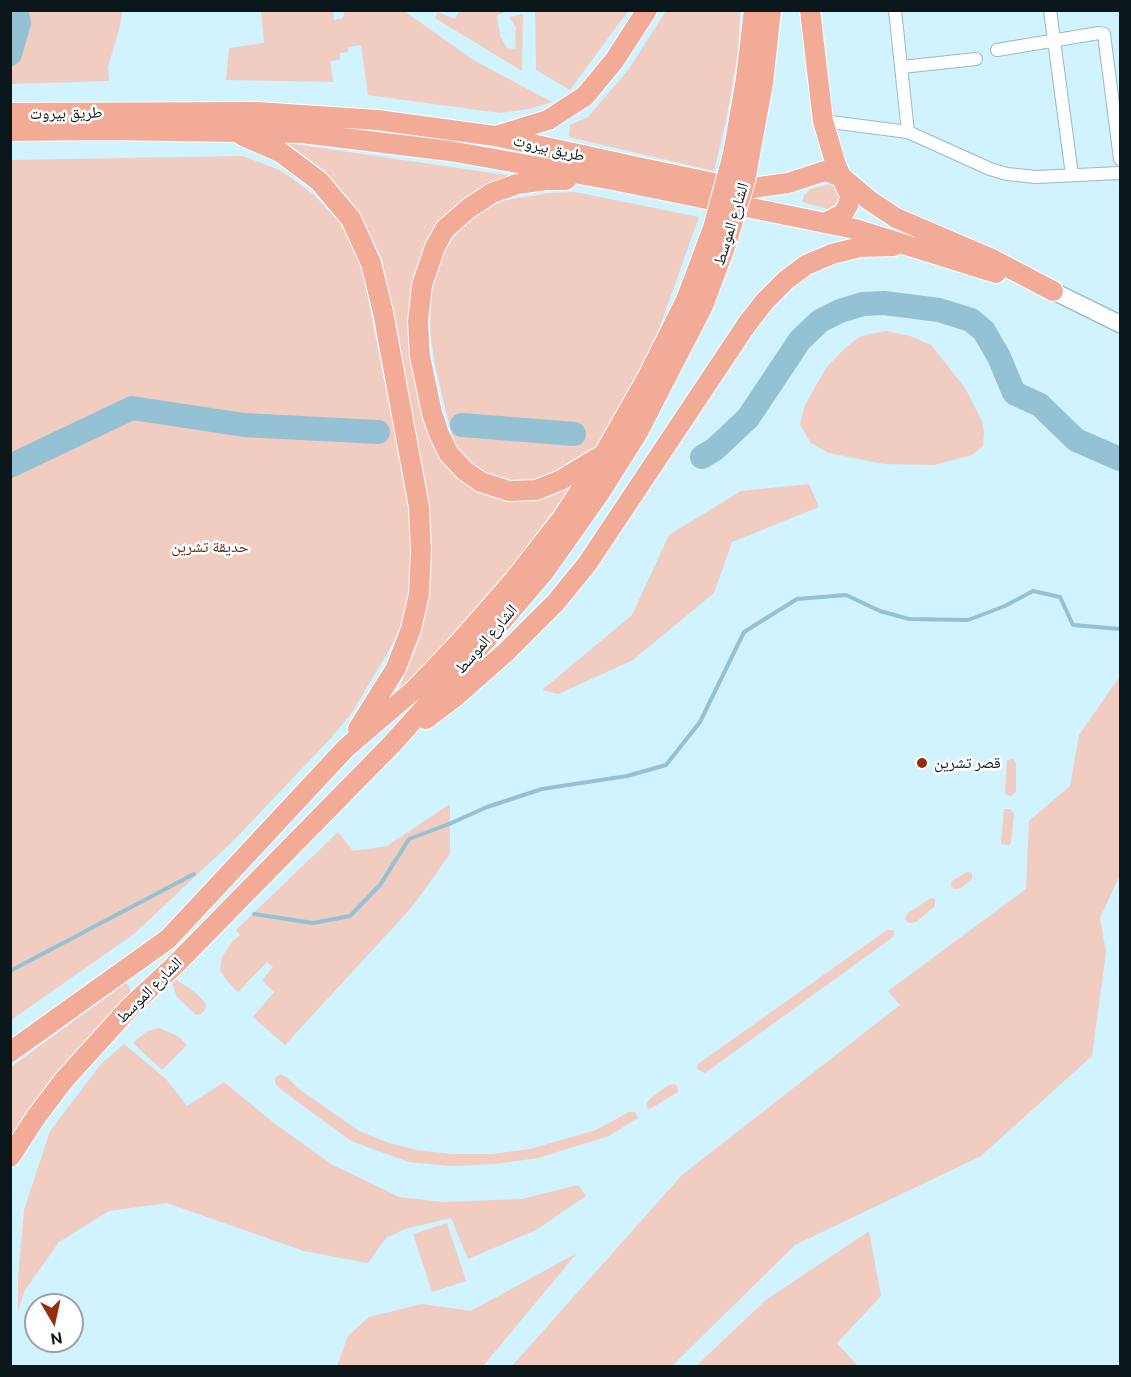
<!DOCTYPE html>
<html>
<head>
<meta charset="utf-8">
<style>
	body { margin:0 }
	#map { position:relative; width:1131px; height:1377px; overflow:hidden; background:#d1f2ff; font-family:Ubuntu,sans-serif }
	canvas { display:block }
	.frame { position:absolute; inset:0; border:12px solid #0b171b; pointer-events:none }
	.north { position:absolute; left:24px; top:1293px; width:60px; height:60px; box-sizing:border-box; background:#fff; border:2px solid #9da2a4; border-radius:50%; rotate:171deg; font-size:16px; font-weight:700; line-height:24px; text-align:center; color:#0b171b }
	.north::after { content:''; display:block; margin:auto; width:21px; height:27px; background:#952e0b; clip-path:polygon(50% 0,100% 100%,50% 72%,0 100%) }
</style>
</head>
<body>
<div id="map">
<canvas width="1131" height="1377"></canvas>
<div class="frame"></div>
<div class="north">N</div>
</div>
<script>
const ctx = document.querySelector('canvas').getContext('2d');
ctx.lineJoin = 'round';
function paint(path, color) { ctx.fillStyle = color; ctx.fill(path, 'evenodd'); }
const poly = rows => new Path2D(rows.map(r => 'M' + r).join(''));
function trace(path, color, width, dash) { ctx.strokeStyle = color; ctx.lineWidth = width; ctx.lineCap = dash ? 'butt' : 'round'; ctx.setLineDash(dash || []); ctx.stroke(path); }
function write(font, color, halo, rows, align = 'center') {
  ctx.font = font + ' Ubuntu,"Noto Naskh Arabic",sans-serif'; ctx.lineWidth = 5; ctx.setLineDash([]); ctx.textBaseline = 'middle'; ctx.strokeStyle = halo; ctx.fillStyle = color; for (const [text, x, y, turn = 0] of rows) {
    ctx.save(); ctx.translate(x, y); ctx.rotate((+turn || 0) * Math.PI / 180); ctx.textAlign = isNaN(turn) ? turn : align; if (halo) ctx.strokeText(text, 0, 0); ctx.fillText(text, 0, 0); ctx.restore();
  }
}
const green = poly([
	[16,11,122,11,120,26,108,67,109,81,11,84,11,61,19,23],
	[261,11,333,11,334,20,343,18,345,11,404,11,475,61,552,102,529,109,500,113,368,95,361,45,348,47,348,52,340,53,340,60,330,61,333,82,226,80,229,48,264,43],
	[459,11,502,11,504,13,497,15,500,36,507,48,515,49,516,27,509,17,523,14,522,71,435,18,438,12,455,19],
	[535,11,535,10,628,11,570,90,536,70],
	[666,11,740,11,738,53,726,120,714,171,569,137,570,125,588,117,629,69],
	[287,143,512,176,469,197,419,272,426,419,491,494,575,482,514,563,466,622,431,661,398,691,416,648,428,599,430,538,420,463,382,259,368,231,350,200,325,171],
	[243,156,282,171,314,195,340,223,361,263,408,502,412,551,411,589,402,625,388,652,351,714,329,740,235,839,134,934,11,1020,10,160],
	[830,184,839,189,839,196,836,204,828,209,802,202,804,195,811,189],
	[575,192,699,217,651,351,601,443,586,457,555,478,520,484,490,477,460,453,453,439,436,370,431,340,430,309,434,275,444,251,457,233,471,219,490,206,506,200,549,193],
	[886,331,910,336,931,345,965,388,982,421,984,433,983,446,972,455,934,465,884,464,829,453,811,443,800,425,805,405,826,368,845,348,861,336],
	[809,484,819,507,732,542,714,593,633,660,558,694,542,690,632,615,669,535,741,491],
	[1120,676,1120,875,1100,918,1106,952,1092,1056,981,1156,795,1245,672,1366,512,1366,682,1175,900,1005,888,991,1026,889,1029,821,1070,786,1079,735],
	[1013,758,1016,764,1016,792,1011,796,1005,794,1007,761],
	[450,804,450,854,412,907,285,1045,253,1017,274,992,262,980,273,967,267,962,238,992,228,982,220,970,222,957,231,943,240,935,236,930,338,832,353,851,387,846],
	[1004,809,1010,809,1014,813,1011,843,1009,845,1001,844],
	[967,872,972,873,972,879,961,888,954,889,951,886,952,881],
	[931,898,935,899,935,906,916,922,909,923,905,919,908,913],
	[887,930,894,930,893,937,705,1073,697,1069,698,1064],
	[177,980,196,993,206,1004,205,1010,201,1014,196,1015,177,997,172,984],
	[126,983,130,988,130,994,11,1142,11,1067],
	[159,1028,178,1036,187,1045,162,1070,133,1043,147,1031],
	[124,1044,166,1079,187,1106,224,1082,274,1123,331,1164,399,1197,443,1202,522,1199,578,1185,586,1196,536,1230,468,1259,451,1218,405,1229,386,1238,368,1263,304,1251,167,1203,109,1211,59,1242,25,1290,18,1311,18,1278,24,1210,50,1131,101,1064],
	[281,1074,288,1078,299,1089,359,1131,389,1143,417,1150,452,1154,492,1154,530,1149,596,1130,629,1112,635,1112,638,1118,609,1136,538,1158,495,1164,451,1166,409,1162,351,1141,279,1088,275,1083,275,1078],
	[674,1084,677,1086,678,1092,648,1110,646,1104,650,1099,667,1086],
	[447,1223,466,1281,432,1292,413,1234],
	[869,1231,881,1296,837,1343,858,1366,696,1366,766,1300],
	[577,1253,483,1366,337,1366,348,1336,369,1317,422,1304,471,1311]
]);
const stream = poly([
	[254,914,313,923,350,916,380,885,409,839,449,824,487,807,542,789,627,776,666,765,700,722,744,632,797,599,846,595,880,611,909,619,968,620,1005,606,1033,591,1060,597,1073,625,1120,629],
	[10,971,194,874]
]);
const river = poly([
	[10,54,19,23,16,10],
	[462,425,574,434],
	[702,457,715,449,748,418,800,340,820,321,840,311,863,304,884,303,939,310,971,320,984,331,999,357,1014,393,1040,405,1076,440,1120,459],
	[10,466,132,408,244,425,378,432]
]);
const street = poly([
	[895,10,908,132],
	[1050,10,1072,175],
	[997,50,1099,33,1104,34,1120,159],
	[902,67,976,59],
	[823,121,908,132,990,169,1007,174,1036,177,1120,173]
]);
const secondary = poly([
	[1053,291,1120,324]
]);
const primary = poly([
	[810,10,823,121,836,165,850,196,848,205,843,214,825,223],
	[746,79,754,10],
	[763,83,771,10],
	[10,113,257,112,377,120,495,136,642,168,733,187,752,188,788,183,825,171,842,177,869,200,896,218,992,259,1053,291],
	[10,131,105,130,302,133,450,151,613,180,855,229,996,273],
	[499,135,548,120,585,96,614,61,647,10],
	[243,136,280,152,319,181,351,219,371,263,383,312,419,507,421,551,419,594,411,629,396,668,358,729],
	[566,180,546,180,517,184,492,193,469,208,445,229,435,247,422,285,418,322,420,356,432,413,439,434,449,454,465,471,481,482,509,491,536,490,561,480,599,457],
	[426,719,455,697,505,653,556,602,587,564,747,324,765,301,786,280,806,265,832,254,860,247,894,246],
	[10,1052,168,939,346,748,415,689,458,644,514,580,561,520,604,454,647,378,686,300],
	[10,1157,36,1117,64,1080,130,1007,174,966,392,744,490,635,544,572,599,494,637,434,703,306]
]);
const primaryBridge = poly([
	[686,300,713,228,733,154,746,79],
	[703,306,726,244,745,181,763,83]
]);
const markers = [
	[922,763,6,"#952e0b"]
];
const streetNames = [
	["طريق بيروت",66,113,-1],
	["طريق بيروت",549,148,13],
	["الشارع الموسط",731,224,-73],
	["الشارع الموسط",486,639,-49],
	["الشارع الموسط",149,990,-45]
];
const parkNames = [
	["حديقة تشرين",210,547]
];
const poiNames = [
	["قصر تشرين",934,763]
];
paint(green, '#f0ccc1');
trace(stream, '#94c1d3', 4);
trace(river, '#94c1d3', 24);
trace(street, '#99b9c5', 14);
trace(secondary, '#99b9c5', 19);
trace(primary, '#fff', 22);
trace(street, '#fff', 12);
trace(secondary, '#fff', 16);
trace(primary, '#f1ab97', 20);
trace(primaryBridge, '#fff', 22, []);
trace(primaryBridge, '#f1ab97', 20);
for (const [x, y, r, color] of markers) { const dot = new Path2D(); dot.arc(x, y, r, 0, 2 * Math.PI); ctx.fillStyle = color; ctx.fill(dot); trace(dot, '#fff', 2); }
write('16px', '#0b171b', '#fff', streetNames);
write('16px', '#5f2919', '#fff', parkNames);
write('16px', '#0b171b', '#fff', poiNames, 'left');
</script>
</body>
</html>
